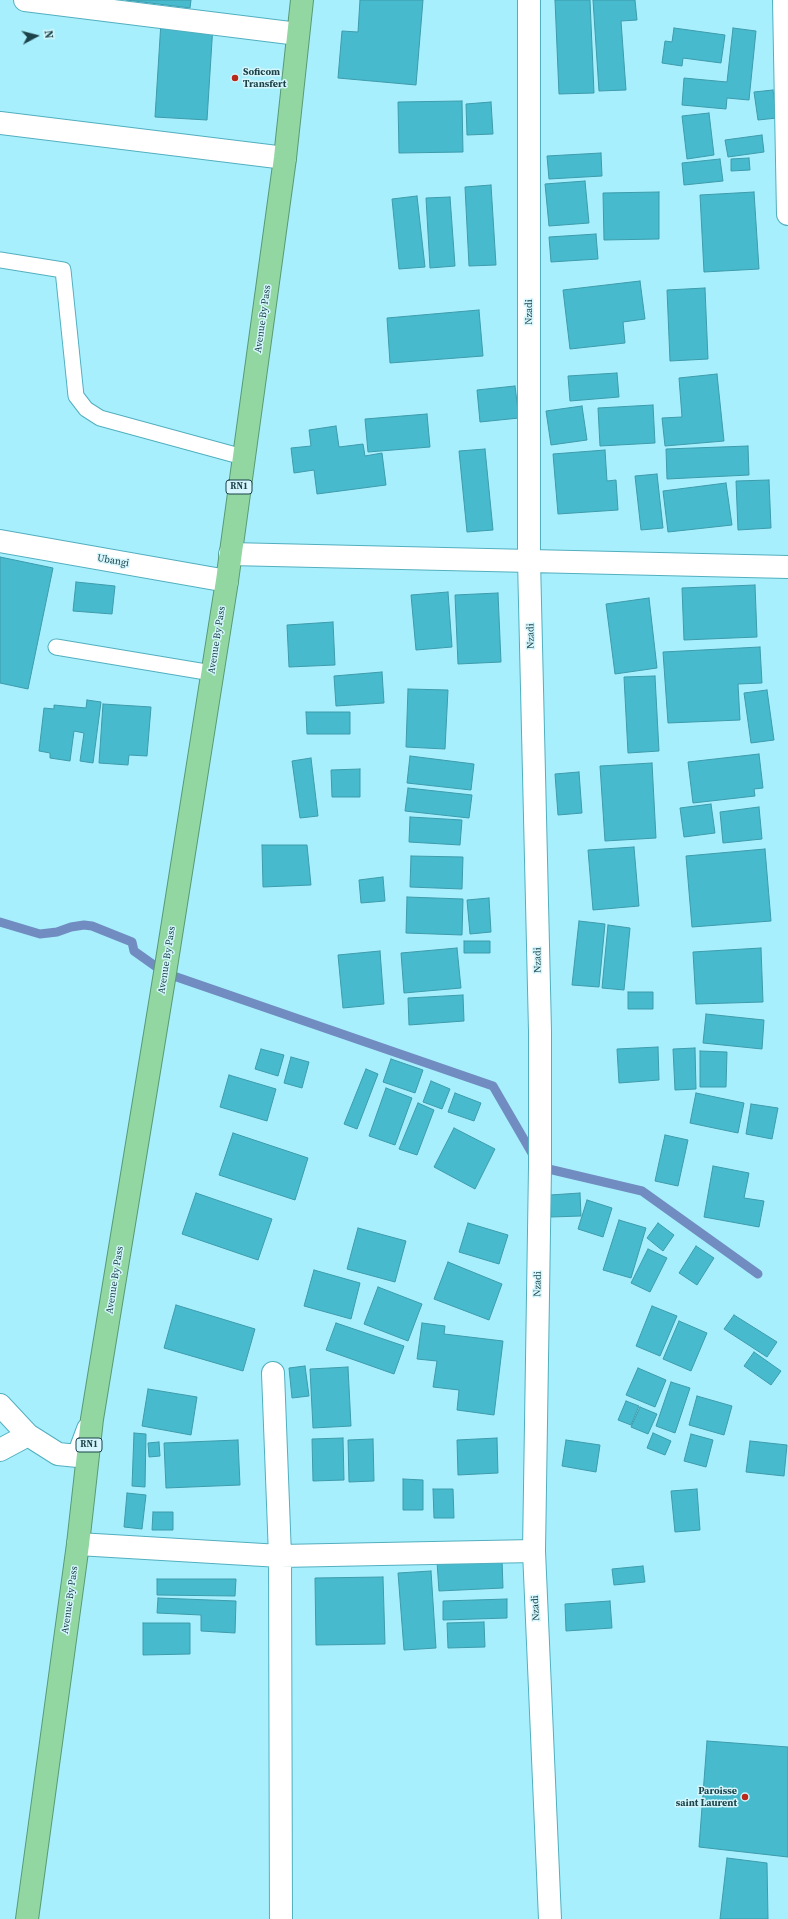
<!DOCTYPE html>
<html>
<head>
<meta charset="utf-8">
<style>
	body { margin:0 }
	#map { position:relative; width:788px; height:1919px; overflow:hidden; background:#a8effd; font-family:"Source Serif 4",serif }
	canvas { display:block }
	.north { position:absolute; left:16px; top:16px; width:40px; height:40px; -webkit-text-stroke:3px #d4f6fc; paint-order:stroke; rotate:83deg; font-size:11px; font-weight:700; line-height:16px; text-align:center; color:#1c434a }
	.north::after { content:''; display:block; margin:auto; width:14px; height:18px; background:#1c434a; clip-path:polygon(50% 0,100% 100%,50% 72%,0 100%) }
</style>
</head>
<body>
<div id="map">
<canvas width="788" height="1919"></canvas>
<div class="north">N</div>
</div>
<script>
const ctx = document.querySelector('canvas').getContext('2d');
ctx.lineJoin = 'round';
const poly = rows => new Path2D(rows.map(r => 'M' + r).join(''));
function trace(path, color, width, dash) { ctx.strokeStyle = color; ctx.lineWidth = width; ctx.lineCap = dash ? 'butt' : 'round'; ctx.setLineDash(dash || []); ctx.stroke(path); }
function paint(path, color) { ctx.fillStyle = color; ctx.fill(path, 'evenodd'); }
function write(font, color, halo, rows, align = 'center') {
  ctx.font = font + ' "Source Serif 4",serif'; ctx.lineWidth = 3; ctx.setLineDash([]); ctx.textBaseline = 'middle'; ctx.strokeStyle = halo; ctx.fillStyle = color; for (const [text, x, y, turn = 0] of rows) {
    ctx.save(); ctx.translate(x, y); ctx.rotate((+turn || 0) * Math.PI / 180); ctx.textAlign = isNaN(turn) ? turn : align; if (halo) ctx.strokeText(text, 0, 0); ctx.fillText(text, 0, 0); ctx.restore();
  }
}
const stream = poly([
	[0,922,40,934,57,932,71,927,84,925,92,926,132,942,134,951,165,973,493,1086,540,1167,642,1191,758,1274]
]);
const building = poly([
	[126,0,191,0,190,8,126,0],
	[360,0,423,0,416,85,338,78,342,31,358,32,360,0],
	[555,0,590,0,594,93,559,94,555,0],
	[593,0,635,0,637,20,621,21,626,90,599,91,593,0],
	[161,22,213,25,207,120,155,117,161,22],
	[674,28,725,35,721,63,683,58,682,66,662,63,665,41,672,42,674,28],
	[733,28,756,31,749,100,727,98,726,109,682,105,684,78,727,82,733,28],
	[773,90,777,118,758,120,754,92,773,90],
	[462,101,463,152,399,153,398,102,462,101],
	[491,102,493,134,467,135,466,104,491,102],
	[709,113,714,155,687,159,682,116,709,113],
	[762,135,764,152,728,157,725,140,762,135],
	[601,153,602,176,549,179,547,156,601,153],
	[749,158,750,170,731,171,731,159,749,158],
	[720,159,723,181,684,185,682,163,720,159],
	[585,181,589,223,549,226,545,184,585,181],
	[491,185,496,265,469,266,465,187,491,185],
	[659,192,659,239,604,240,603,193,659,192],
	[754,192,759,269,704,272,700,195,754,192],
	[417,196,425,267,399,269,392,199,417,196],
	[450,197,455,266,430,268,426,198,450,197],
	[596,234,598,259,551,262,549,237,596,234],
	[640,281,645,319,623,322,625,343,570,349,563,290,640,281],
	[705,288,708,359,670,361,667,290,705,288],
	[479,310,483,356,390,363,387,318,479,310],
	[617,373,619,397,570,401,568,376,617,373],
	[717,374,724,441,665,446,662,418,682,417,679,378,717,374],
	[515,386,519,418,480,422,477,390,515,386],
	[653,405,655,443,600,446,598,408,653,405],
	[582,406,587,440,551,445,546,411,582,406],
	[427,414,430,447,368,452,365,419,427,414],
	[336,426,339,447,363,444,365,456,382,453,386,485,317,494,314,470,294,473,291,448,311,446,309,430,336,426],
	[748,446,749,475,667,479,666,449,748,446],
	[485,449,493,530,467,532,459,451,485,449],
	[605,450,607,481,616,480,618,510,558,514,553,454,605,450],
	[657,474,663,528,641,530,635,476,657,474],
	[769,480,771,528,738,530,736,481,769,480],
	[726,483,732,525,668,532,663,491,726,483],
	[0,557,53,568,28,689,0,683,0,557],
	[76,582,115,586,112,614,73,611,76,582],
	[755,585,757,637,684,640,682,588,755,585],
	[448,592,452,647,416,650,411,595,448,592],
	[498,593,501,662,458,664,455,595,498,593],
	[649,598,657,668,615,674,606,604,649,598],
	[333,622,335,665,289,667,287,625,333,622],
	[760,647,762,683,738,684,740,720,668,723,663,652,760,647],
	[382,672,384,703,336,706,334,676,382,672],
	[655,676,659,751,628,753,624,677,655,676],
	[408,689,448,690,445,749,406,747,408,689],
	[767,690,774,740,751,743,744,693,767,690],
	[87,700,101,702,93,763,80,761,84,733,74,731,70,761,50,758,50,753,39,751,44,708,54,709,54,705,86,708,87,700],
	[103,704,151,707,147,756,129,755,128,765,99,763,103,704],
	[306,712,350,712,350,734,307,734,306,712],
	[759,754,763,788,754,789,755,796,693,803,688,762,759,754],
	[410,756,474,764,471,790,407,783,410,756],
	[311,758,318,816,300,818,292,761,311,758],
	[652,763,656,838,605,841,600,766,652,763],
	[360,769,360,797,332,797,331,770,360,769],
	[579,772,582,813,558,815,555,774,579,772],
	[408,788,472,795,469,818,405,811,408,788],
	[711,804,715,833,684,837,680,808,711,804],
	[759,807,762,839,723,843,720,812,759,807],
	[410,817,462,820,460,845,409,842,410,817],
	[262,845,307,845,311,885,263,887,262,845],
	[634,847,639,906,593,910,588,850,634,847],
	[765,849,771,921,692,927,686,856,765,849],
	[411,856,463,857,462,889,410,887,411,856],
	[383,877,385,901,361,903,359,880,383,877],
	[407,897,463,899,462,935,406,933,407,897],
	[489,898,491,932,470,934,467,900,489,898],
	[579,921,605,924,599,987,572,985,579,921],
	[608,925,630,928,624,990,602,988,608,925],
	[464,941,490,941,490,953,464,953,464,941],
	[457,948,461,988,404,993,401,953,457,948],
	[761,948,763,1002,696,1004,693,952,761,948],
	[380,951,384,1004,343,1008,338,955,380,951],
	[628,992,653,992,653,1009,628,1009,628,992],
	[463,995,464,1021,409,1025,408,998,463,995],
	[706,1014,764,1020,762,1049,703,1043,706,1014],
	[658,1047,659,1080,619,1083,617,1049,658,1047],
	[695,1048,696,1089,675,1090,673,1049,695,1048],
	[261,1049,284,1055,278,1076,255,1069,261,1049],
	[700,1051,727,1052,726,1087,700,1087,700,1051],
	[291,1057,309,1062,302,1088,284,1083,291,1057],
	[391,1059,423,1070,415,1093,383,1082,391,1059],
	[366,1069,378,1074,357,1129,344,1124,366,1069],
	[229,1075,276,1089,267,1121,220,1107,229,1075],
	[431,1081,450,1089,442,1109,423,1102,431,1081],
	[386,1088,412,1098,395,1145,369,1136,386,1088],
	[455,1093,481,1103,474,1121,448,1112,455,1093],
	[696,1093,744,1103,738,1133,690,1123,696,1093],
	[418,1103,434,1110,417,1155,399,1149,418,1103],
	[751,1104,778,1108,772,1139,746,1134,751,1104],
	[454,1128,495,1149,475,1189,434,1167,454,1128],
	[233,1133,308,1158,295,1200,219,1175,233,1133],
	[665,1135,688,1140,678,1186,655,1181,665,1135],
	[713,1166,749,1173,744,1198,764,1201,759,1227,704,1217,713,1166],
	[196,1193,272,1219,258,1260,182,1234,196,1193],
	[580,1193,581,1216,551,1217,550,1195,580,1193],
	[587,1200,612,1208,603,1237,578,1229,587,1200],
	[619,1220,646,1228,631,1278,603,1270,619,1220],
	[468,1223,508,1235,499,1264,459,1252,468,1223],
	[658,1223,674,1235,663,1251,647,1238,658,1223],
	[358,1228,406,1241,395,1282,347,1269,358,1228],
	[696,1246,714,1258,697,1285,679,1273,696,1246],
	[648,1249,667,1258,650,1292,631,1283,648,1249],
	[448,1262,502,1284,489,1320,434,1299,448,1262],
	[314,1270,360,1283,351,1319,304,1306,314,1270],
	[378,1287,422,1304,408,1341,364,1324,378,1287],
	[176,1305,255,1329,243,1371,164,1348,176,1305],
	[652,1306,677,1316,660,1356,636,1346,652,1306],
	[734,1315,777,1342,767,1357,724,1329,734,1315],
	[679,1321,707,1333,691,1371,663,1359,679,1321],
	[336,1323,404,1346,394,1374,326,1350,336,1323],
	[422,1323,445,1326,444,1334,503,1341,494,1415,457,1410,459,1390,433,1387,437,1361,417,1359,422,1323],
	[754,1352,781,1371,771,1385,744,1366,754,1352],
	[305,1366,309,1396,292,1398,289,1368,305,1366],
	[348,1367,351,1426,313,1428,310,1369,348,1367],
	[638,1368,666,1380,655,1407,626,1395,638,1368],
	[671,1382,690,1388,675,1433,656,1426,671,1382],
	[148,1389,197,1397,191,1435,142,1426,148,1389],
	[697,1396,732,1406,724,1435,689,1425,697,1396],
	[626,1401,639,1406,631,1425,618,1420,626,1401],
	[640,1407,657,1414,648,1434,631,1427,640,1407],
	[134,1433,146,1434,145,1487,132,1486,134,1433],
	[653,1433,671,1441,665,1455,647,1448,653,1433],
	[691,1434,713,1440,706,1467,684,1461,691,1434],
	[343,1438,344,1480,313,1481,312,1439,343,1438],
	[497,1438,498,1473,458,1475,457,1440,497,1438],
	[373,1439,374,1481,349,1482,348,1440,373,1439],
	[238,1440,240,1485,166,1488,164,1443,238,1440],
	[566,1440,600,1445,596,1472,562,1466,566,1440],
	[750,1441,787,1445,784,1476,746,1472,750,1441],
	[159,1442,160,1456,149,1457,148,1443,159,1442],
	[403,1479,423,1480,423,1510,403,1510,403,1479],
	[433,1489,453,1489,454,1518,434,1518,433,1489],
	[697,1489,700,1530,675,1532,671,1491,697,1489],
	[127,1493,146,1495,142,1529,124,1527,127,1493],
	[153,1512,173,1512,173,1530,152,1530,153,1512],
	[502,1559,503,1588,439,1591,437,1562,502,1559],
	[643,1566,645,1582,614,1585,612,1569,643,1566],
	[431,1571,436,1648,404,1650,398,1573,431,1571],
	[383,1577,385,1644,316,1645,315,1578,383,1577],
	[157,1579,236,1579,235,1596,157,1595,157,1579],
	[158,1598,236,1601,235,1633,201,1631,201,1615,157,1613,158,1598],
	[507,1599,507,1618,443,1620,443,1601,507,1599],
	[610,1601,612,1628,566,1631,565,1604,610,1601],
	[484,1622,485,1647,448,1648,447,1623,484,1622],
	[143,1623,190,1623,190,1654,143,1655,143,1623],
	[707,1741,788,1747,788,1857,699,1847,707,1741],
	[727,1858,767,1863,768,1919,720,1919,727,1858]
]);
const service = poly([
	[0,260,63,270,76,396,86,409,100,418,243,457],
	[56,647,212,673]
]);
const minor = poly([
	[25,0,298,34],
	[529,0,529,560,540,1031,540,1167,534,1551,550,1919],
	[784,0,788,214],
	[0,123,285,158],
	[0,541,227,581],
	[230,554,788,567],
	[273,1373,280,1556,281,1919],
	[0,1405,28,1435,58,1454,78,1456,88,1429],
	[0,1450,28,1435],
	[78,1544,280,1556,534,1551]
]);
const trunk = poly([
	[27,1919,78,1544,92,1419,165,973,227,581,285,158,302,0]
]);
const markers = [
	[235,78,4,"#b72919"],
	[745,1797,4,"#b72919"]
];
const shields = [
	[239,487,26],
	[89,1445,26]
];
const shieldNames = [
	["RN1",239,487],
	["RN1",89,1445]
];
const poiNames = [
	["Soficom",243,72],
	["Transfert",243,84],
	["Paroisse",737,1791,"right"],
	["saint Laurent",737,1803,"right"]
];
const streetNames = [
	["Nzadi",529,312,-90],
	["Avenue By Pass",263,319,-82],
	["Ubangi",113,561,10],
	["Nzadi",531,636,-91],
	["Avenue By Pass",217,640,-81],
	["Avenue By Pass",167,960,-81],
	["Nzadi",538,960,-91],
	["Avenue By Pass",115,1280,-81],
	["Nzadi",538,1284,-89],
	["Avenue By Pass",70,1600,-82],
	["Nzadi",536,1608,-93]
];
trace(stream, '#718cc0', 9);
paint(building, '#47bacd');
trace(building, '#3d9cac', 1);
trace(service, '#52afbf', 17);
trace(minor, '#52afbf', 24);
trace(trunk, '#569b74', 24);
trace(service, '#fff', 15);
trace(minor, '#fff', 22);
trace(trunk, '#92d6a2', 22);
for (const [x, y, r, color] of markers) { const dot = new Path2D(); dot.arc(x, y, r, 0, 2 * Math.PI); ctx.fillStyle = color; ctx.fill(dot); trace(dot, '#d4f6fc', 1.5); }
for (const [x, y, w] of shields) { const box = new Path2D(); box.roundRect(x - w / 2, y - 7, w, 14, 3); ctx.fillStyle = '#d4f6fc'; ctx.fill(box); trace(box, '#1c434a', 1); }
write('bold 9px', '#1c434a', null, shieldNames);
write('bold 10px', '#1c434a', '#d4f6fc', poiNames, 'left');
write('10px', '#1c434a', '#d4f6fc', streetNames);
</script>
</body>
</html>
